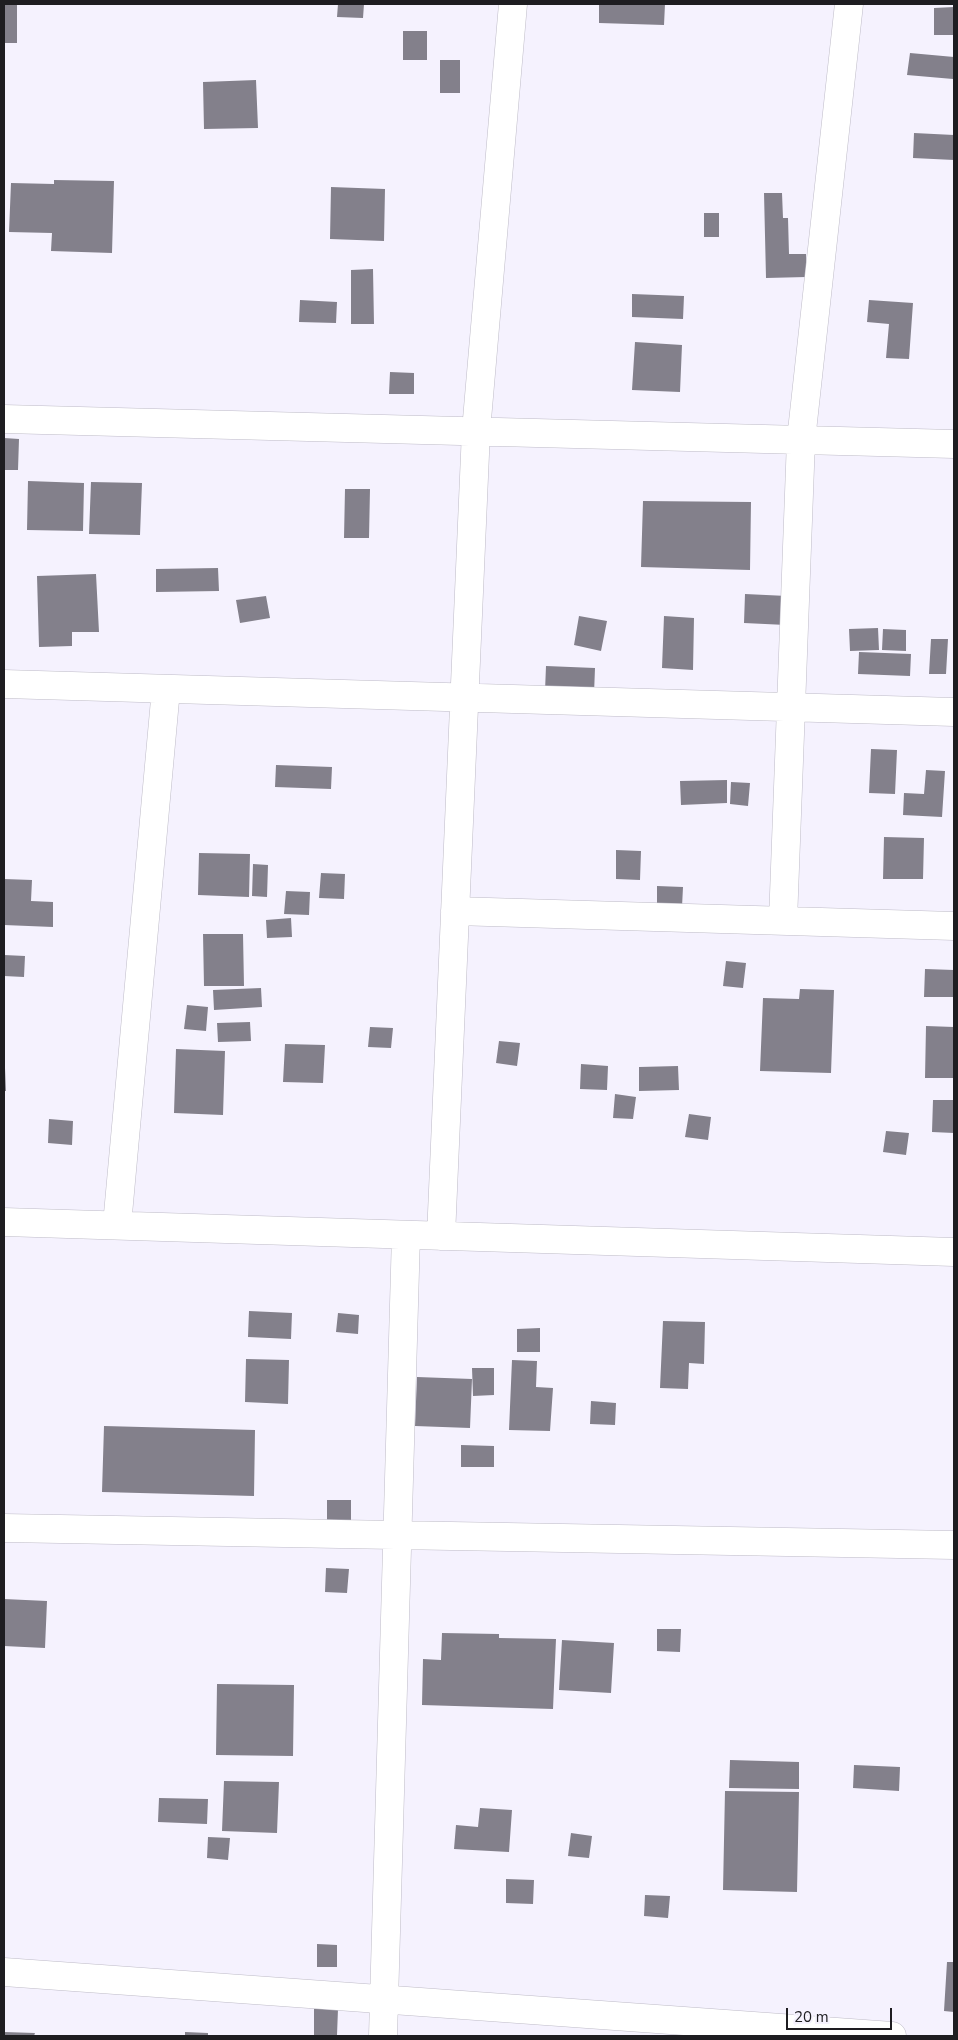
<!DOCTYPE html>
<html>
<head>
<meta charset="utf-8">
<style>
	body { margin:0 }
	#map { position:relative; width:958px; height:2040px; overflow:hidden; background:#f5f2fe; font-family:"Nunito Sans",sans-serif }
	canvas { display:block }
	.frame { position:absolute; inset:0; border:5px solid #1e1d21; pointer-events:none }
	.scale { position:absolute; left:786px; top:2008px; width:106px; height:22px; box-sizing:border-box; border:2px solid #1e1d21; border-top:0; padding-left:6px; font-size:15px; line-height:18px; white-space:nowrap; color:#1e1d21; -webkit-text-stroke:4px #f5f2fe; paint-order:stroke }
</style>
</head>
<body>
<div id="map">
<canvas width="958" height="2040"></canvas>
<div class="frame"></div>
<div class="scale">20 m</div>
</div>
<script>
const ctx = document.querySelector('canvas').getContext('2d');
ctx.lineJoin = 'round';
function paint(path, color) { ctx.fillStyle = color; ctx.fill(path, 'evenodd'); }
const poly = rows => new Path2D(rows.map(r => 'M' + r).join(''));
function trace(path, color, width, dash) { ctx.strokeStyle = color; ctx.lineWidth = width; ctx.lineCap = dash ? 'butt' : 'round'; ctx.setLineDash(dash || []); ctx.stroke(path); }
const building = poly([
	[4,4,17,4,17,43,4,43],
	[338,4,364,4,363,18,337,17],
	[599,4,665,4,664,25,599,23],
	[954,7,954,35,934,35,934,8],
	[403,31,427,31,427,60,403,60],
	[910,53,954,57,953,79,907,75],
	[440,60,460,60,460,93,440,93],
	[256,80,258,128,204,129,203,82],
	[914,133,954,135,954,160,913,158],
	[54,180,114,181,112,253,51,251,52,233,9,232,11,183,54,184],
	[331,187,385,189,384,241,330,239],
	[764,193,782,193,783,218,788,218,789,254,806,254,806,277,766,278],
	[704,213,719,213,719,237,704,237],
	[373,269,374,324,351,324,351,270],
	[632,294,684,296,683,319,632,317],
	[300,300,337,302,336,323,299,322],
	[869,300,913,303,909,359,886,358,889,324,867,322],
	[635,342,682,345,680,392,632,390],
	[390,372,414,373,414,394,389,394],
	[4,438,19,439,18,470,4,470],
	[28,481,84,483,83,531,27,530],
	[91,482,142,483,140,535,89,534],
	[345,489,370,489,369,538,344,538],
	[643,501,751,502,750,570,641,567],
	[218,568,219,591,156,592,156,569],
	[96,574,99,632,72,632,72,646,39,647,37,576],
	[745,594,787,596,786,625,744,623],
	[266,596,270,618,240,623,236,600],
	[579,616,607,621,601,651,574,645],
	[664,616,694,618,693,670,662,668],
	[878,628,879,650,850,651,849,629],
	[883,629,906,630,906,651,882,650],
	[931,639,948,639,946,674,929,674],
	[859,652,911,654,910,676,858,674],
	[546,666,595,668,594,694,545,691],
	[871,749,897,750,895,794,869,793],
	[276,765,332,767,331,789,275,787],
	[926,770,945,771,942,817,903,815,904,793,924,794],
	[727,780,727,803,681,805,680,781],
	[731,782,750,783,748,806,730,804],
	[884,837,924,838,923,879,883,879],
	[616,850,641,851,640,880,616,879],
	[199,853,250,854,249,897,198,895],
	[253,864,268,865,267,897,252,896],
	[321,873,345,874,344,899,319,898],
	[4,879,32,880,31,901,53,902,53,927,4,925],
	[657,886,683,887,682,907,657,907],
	[286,891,310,892,309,915,284,914],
	[291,918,292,937,267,938,266,920],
	[203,934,243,934,244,986,204,986],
	[4,955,25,956,24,977,4,976],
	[726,961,746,963,743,988,723,986],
	[925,969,954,970,954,997,924,997],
	[261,988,262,1007,214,1010,213,990],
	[800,989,834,990,831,1073,760,1071,763,998,799,999],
	[187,1005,208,1007,206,1031,184,1029],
	[250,1022,251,1041,218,1042,217,1023],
	[926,1026,954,1027,954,1078,925,1078],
	[370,1027,393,1028,391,1048,368,1047],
	[499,1041,520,1043,517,1066,496,1063],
	[285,1044,325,1045,323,1083,283,1082],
	[176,1049,225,1051,223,1115,174,1113],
	[581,1064,608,1066,607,1090,580,1089],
	[678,1066,679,1090,639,1091,639,1067],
	[4,1068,5,1068,6,1091,4,1091],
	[615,1094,636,1097,633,1119,613,1118],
	[933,1100,954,1100,954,1133,932,1132],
	[689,1114,711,1117,708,1140,685,1137],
	[49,1119,73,1121,72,1145,48,1143],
	[886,1131,909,1133,906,1155,883,1152],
	[249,1311,292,1313,291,1339,248,1337],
	[338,1313,359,1315,358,1334,336,1332],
	[663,1321,705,1322,704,1364,689,1363,688,1389,660,1388],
	[540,1328,540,1352,517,1352,517,1329],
	[246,1359,289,1360,288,1404,245,1402],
	[512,1360,537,1361,536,1387,553,1388,550,1431,509,1430],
	[472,1368,494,1368,494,1395,473,1396],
	[417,1377,472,1379,470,1428,415,1426],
	[591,1401,616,1403,615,1425,590,1424],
	[104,1426,255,1430,254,1496,102,1492],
	[461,1445,494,1446,494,1467,461,1467],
	[327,1500,351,1500,351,1525,327,1524],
	[326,1568,349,1569,347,1593,325,1592],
	[4,1599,47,1601,45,1648,4,1646],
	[657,1629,681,1629,680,1652,657,1651],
	[442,1633,499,1634,499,1638,556,1639,553,1709,422,1705,423,1659,441,1660],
	[562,1640,614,1643,611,1693,559,1690],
	[217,1684,294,1685,293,1756,216,1755],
	[730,1760,799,1762,799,1789,729,1788],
	[854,1765,900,1767,899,1791,853,1788],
	[224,1781,279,1782,277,1833,222,1831],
	[725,1791,799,1792,797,1892,723,1890],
	[159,1798,208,1799,207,1824,158,1822],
	[480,1808,512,1810,509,1852,454,1849,456,1825,478,1827],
	[571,1833,592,1836,589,1858,568,1856],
	[208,1837,230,1838,228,1860,207,1858],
	[506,1879,534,1880,533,1904,506,1903],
	[645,1895,670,1896,668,1918,644,1916],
	[317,1944,337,1945,337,1967,317,1967],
	[947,1962,954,1962,954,2012,944,2011],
	[314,2009,338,2009,337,2035,314,2035],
	[4,2032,35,2033,34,2036,4,2036],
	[185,2032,208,2033,208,2036,185,2036]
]);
const minor = poly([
	[4,419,954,444],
	[4,684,954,712],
	[455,911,954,926],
	[783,921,801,440,849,4],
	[4,1222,954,1252],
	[117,1225,166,689],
	[441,1236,476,431,513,4],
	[4,1528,954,1545],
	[4,1972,892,2036],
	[383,2036,406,1235]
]);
paint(building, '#83808b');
trace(minor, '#bebbc7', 29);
trace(minor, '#fff', 28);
</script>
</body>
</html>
